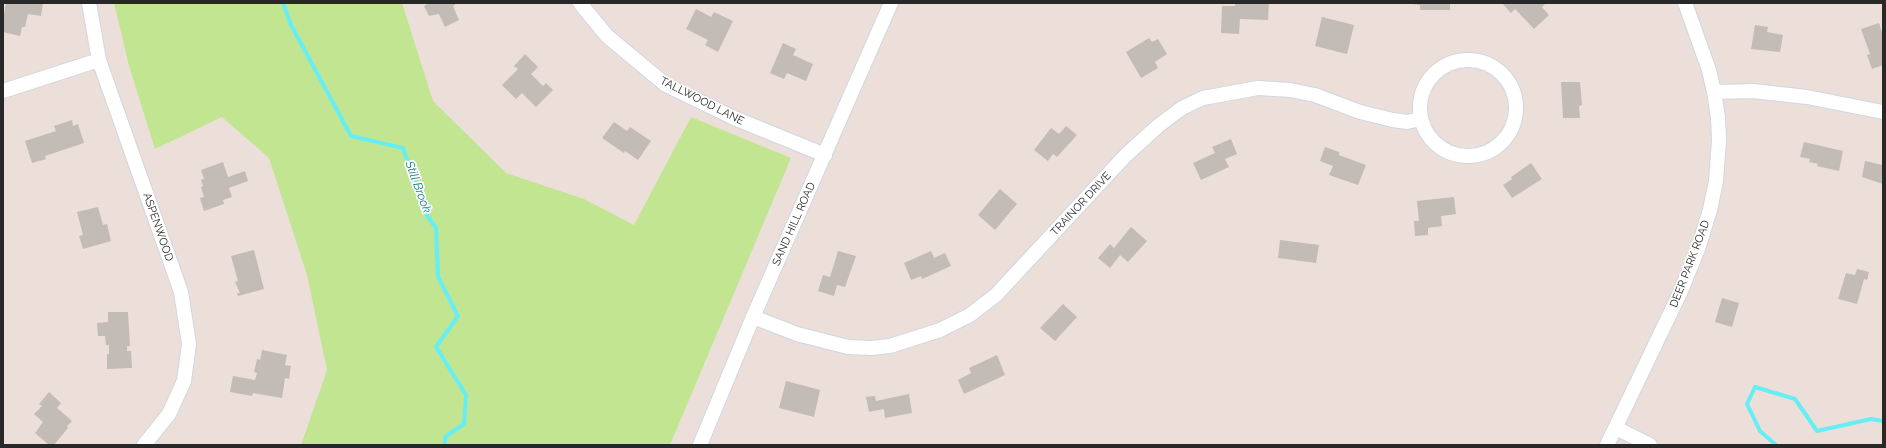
<!DOCTYPE html>
<html>
<head>
<meta charset="utf-8">
<style>
	body { margin:0 }
	#map { position:relative; width:1886px; height:448px; overflow:hidden; background:#ecdfd9; font-family:Raleway,sans-serif }
	canvas { display:block }
	.frame { position:absolute; inset:0; border:4px solid #282828; pointer-events:none }
</style>
</head>
<body>
<div id="map">
<canvas width="1886" height="448"></canvas>
<div class="frame"></div>
</div>
<script>
const ctx = document.querySelector('canvas').getContext('2d');
ctx.lineJoin = 'round';
function paint(path, color) { ctx.fillStyle = color; ctx.fill(path, 'evenodd'); }
const poly = rows => new Path2D(rows.map(r => 'M' + r).join(''));
function trace(path, color, width, dash) { ctx.strokeStyle = color; ctx.lineWidth = width; ctx.lineCap = dash ? 'butt' : 'round'; ctx.setLineDash(dash || []); ctx.stroke(path); }
function write(font, color, halo, rows, align = 'center') {
  ctx.font = font + ' Raleway,sans-serif'; ctx.lineWidth = 3.5; ctx.setLineDash([]); ctx.textBaseline = 'middle'; ctx.strokeStyle = halo; ctx.fillStyle = color; for (const [text, x, y, turn = 0] of rows) {
    ctx.save(); ctx.translate(x, y); ctx.rotate((+turn || 0) * Math.PI / 180); ctx.textAlign = isNaN(turn) ? turn : align; if (halo) ctx.strokeText(text, 0, 0); ctx.fillText(text, 0, 0); ctx.restore();
  }
}
const green = poly([
	[114,3,402,3,433,101,506,173,584,199,634,225,691,117,791,158,670,445,301,445,327,370,307,275,269,158,222,117,155,149,129,66]
]);
const stream = poly([
	[283,3,291,25,351,136,403,148,424,211,436,228,438,277,458,316,436,347,466,395,464,424,445,437,445,445],
	[1776,445,1760,431,1747,404,1755,387,1795,399,1817,431,1871,419,1883,421]
]);
const building = poly([
	[6,3,43,3,41,16,28,14,25,27,22,27,20,36,3,32,3,20],
	[429,3,454,3,455,5,453,6,459,20,445,27,439,14,429,16,424,6],
	[1235,3,1269,3,1268,20,1240,19,1239,34,1221,33,1222,6,1235,6],
	[1405,3,1450,3,1450,10,1420,10,1420,5],
	[1502,3,1546,3,1542,7,1549,15,1534,29,1515,9,1511,13],
	[696,9,711,17,714,12,733,21,718,52,705,45,708,40,686,29],
	[1322,17,1354,25,1347,54,1315,46],
	[1879,23,1883,35,1883,65,1872,69,1867,55,1870,54,1861,29],
	[1755,25,1768,27,1767,32,1783,35,1780,52,1751,49],
	[1149,38,1152,42,1158,39,1167,54,1155,62,1158,68,1141,78,1126,52],
	[783,43,796,49,793,55,813,64,806,81,787,73,784,79,770,73],
	[525,54,538,67,531,74,543,86,546,83,553,90,536,107,522,93,516,99,502,85,518,69,514,66],
	[1561,82,1580,82,1582,105,1579,106,1580,118,1563,118],
	[72,120,73,126,78,124,84,143,45,156,46,159,32,163,25,141,56,131,54,126],
	[614,122,627,131,630,127,651,141,638,160,625,151,624,153,602,138],
	[1066,126,1077,135,1057,157,1053,154,1048,161,1034,150,1051,128,1059,134],
	[1231,139,1237,154,1225,159,1229,167,1201,180,1193,163,1215,153,1212,147],
	[1804,142,1843,151,1839,171,1817,166,1818,164,1809,162,1810,159,1800,157],
	[1325,147,1339,152,1339,155,1366,165,1358,185,1329,175,1333,166,1320,161],
	[1865,161,1883,165,1883,184,1862,177],
	[223,162,228,177,245,171,248,181,229,188,232,197,223,200,224,204,204,211,200,198,204,197,201,187,203,186,201,180,204,179,201,170],
	[1531,163,1542,179,1512,198,1503,185,1512,179,1511,177],
	[1000,189,1017,204,995,230,978,215],
	[1454,197,1456,214,1441,216,1442,226,1428,228,1428,235,1415,236,1414,221,1419,221,1417,201],
	[98,207,103,225,107,224,111,241,83,249,79,236,83,235,77,212],
	[1131,227,1147,241,1128,262,1120,255,1110,268,1098,258,1110,244,1114,248],
	[1280,240,1319,245,1316,263,1278,258],
	[254,250,264,289,238,296,237,293,240,293,235,282,238,281,231,256],
	[838,251,856,256,845,287,837,285,834,296,818,291,823,275,830,277],
	[931,251,934,258,945,253,951,266,922,279,921,276,911,280,904,263],
	[1857,269,1869,272,1867,280,1864,279,1857,304,1838,299,1846,273,1855,275],
	[1722,298,1739,303,1732,327,1715,322],
	[1063,304,1077,317,1055,341,1040,328],
	[108,312,128,312,130,346,127,346,127,351,131,351,132,368,107,369,107,354,109,354,109,345,106,345,105,336,98,336,97,323,108,322],
	[262,350,287,355,285,365,291,366,289,379,285,378,282,398,253,393,252,396,230,392,233,376,255,380,257,373,254,372,257,359,260,360],
	[997,355,1005,375,964,394,958,380,971,373,969,368],
	[786,381,820,390,814,417,779,408],
	[49,392,61,403,57,408,72,421,67,426,68,428,54,445,49,445,35,433,43,422,34,414,42,406,39,404],
	[909,394,912,413,885,418,884,409,869,412,866,397,875,396,876,401]
]);
const minor = poly([
	[89,3,99,60,181,292,189,344,184,381,169,414,144,445],
	[580,3,607,36,666,85,734,118,825,155],
	'1420 108a48 48 0 1 1 96 0a48 48 0 1 1-96 0Z',
	[3,91,99,60],
	[1714,92,1753,91,1807,97,1883,112],
	[753,317,797,334,848,347,871,348,890,346,940,330,970,315,996,295,1125,156,1158,126,1182,108,1203,98,1258,88,1290,90,1315,95,1360,112,1393,120,1407,122,1420,119],
	[1616,428,1650,445],
	[700,445,753,317,891,3],
	[1607,445,1680,293,1698,249,1710,210,1716,181,1719,140,1718,117,1714,92,1709,70,1685,3]
]);
const streetNames = [
	["TALLWOOD LANE",702,101,27],
	["TRAINOR DRIVE",1081,204,-47],
	["SAND HILL ROAD",794,224,-66],
	["ASPENWOOD",158,227,71],
	["DEER PARK ROAD",1690,264,-69]
];
const waterNames = [
	["Still Brook",418,187,70]
];
paint(green, '#c2e592');
trace(stream, '#66eef4', 4);
paint(building, '#c3bbb5');
trace(minor, '#ced7e2', 16);
trace(minor, '#fff', 14);
write('11px', '#282828', '#fff', streetNames);
write('italic 12px', '#08808f', '#fff', waterNames);
</script>
</body>
</html>
